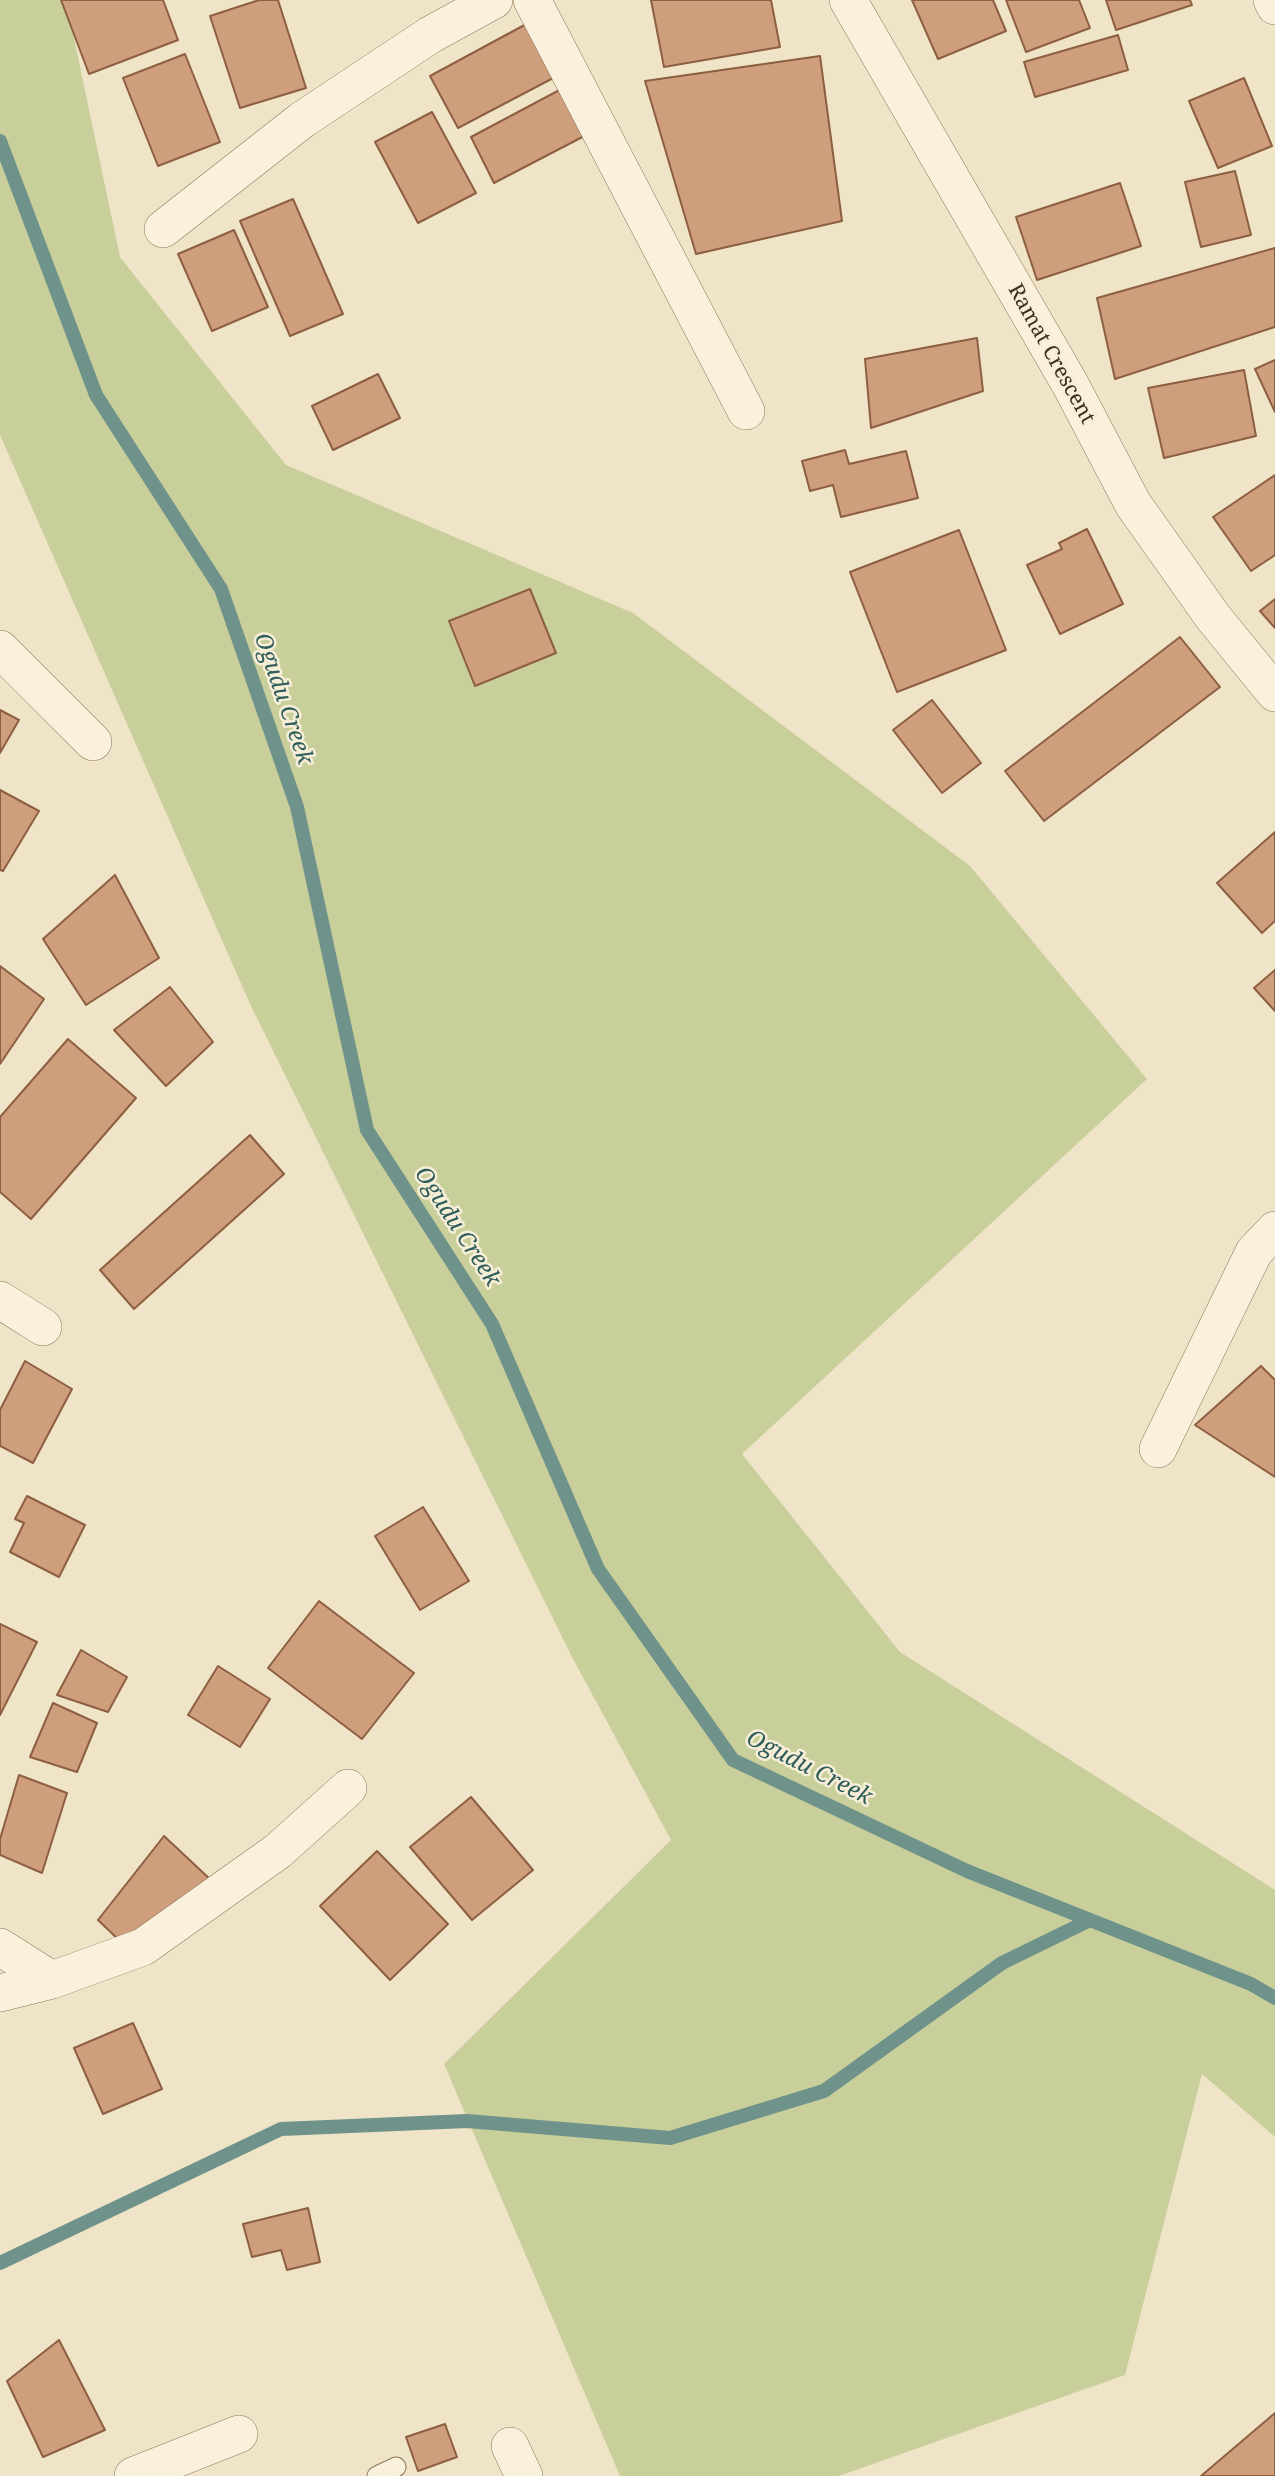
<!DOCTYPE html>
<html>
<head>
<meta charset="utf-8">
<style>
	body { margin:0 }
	canvas { display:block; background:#f0e4c8 }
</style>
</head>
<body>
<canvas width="1275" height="2476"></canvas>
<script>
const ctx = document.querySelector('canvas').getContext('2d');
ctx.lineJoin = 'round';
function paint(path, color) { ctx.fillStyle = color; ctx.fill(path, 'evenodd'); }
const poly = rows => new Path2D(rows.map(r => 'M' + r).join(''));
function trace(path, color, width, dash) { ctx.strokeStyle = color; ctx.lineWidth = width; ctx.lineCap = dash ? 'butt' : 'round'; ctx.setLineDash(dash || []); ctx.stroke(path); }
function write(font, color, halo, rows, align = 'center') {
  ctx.font = font + ' "Noto Serif",serif'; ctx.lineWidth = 5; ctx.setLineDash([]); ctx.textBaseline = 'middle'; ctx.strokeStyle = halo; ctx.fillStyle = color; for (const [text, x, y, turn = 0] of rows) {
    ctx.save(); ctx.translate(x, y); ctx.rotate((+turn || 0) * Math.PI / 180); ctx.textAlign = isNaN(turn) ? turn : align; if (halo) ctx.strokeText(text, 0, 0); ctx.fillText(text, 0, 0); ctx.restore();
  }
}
const green = poly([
	[0,0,66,0,120,257,286,465,633,613,970,866,1147,1079,742,1454,900,1652,1275,1890,1275,2137,1202,2074,1125,2375,839,2476,620,2476,444,2064,671,1840,572,1657,250,1004,0,435]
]);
const stream = poly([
	[0,141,96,395,221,589,297,807,367,1130,492,1324,598,1569,733,1760,967,1871,1251,1984,1275,1998],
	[0,2263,281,2129,467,2121,670,2138,824,2091,1002,1963,1090,1920]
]);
const building = poly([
	[61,0,163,0,178,40,89,74,61,0],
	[259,0,278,0,306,88,240,108,210,16,259,0],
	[651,0,771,0,780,47,664,67,651,0],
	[912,0,993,0,1006,31,938,59,912,0],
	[1006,0,1079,0,1090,28,1026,52,1006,0],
	[1106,0,1190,0,1192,5,1116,30,1106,0],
	[530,22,559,75,458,128,430,76,530,22],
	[1118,35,1128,70,1035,97,1024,62,1118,35],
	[185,54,220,142,158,166,123,78,185,54],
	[820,56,842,221,696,254,645,81,820,56],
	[1244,78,1272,146,1218,168,1189,101,1244,78],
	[567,86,592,132,494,183,471,137,567,86],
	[432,112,476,193,418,223,375,142,432,112],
	[1235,171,1251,235,1201,247,1185,182,1235,171],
	[1120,183,1141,246,1037,280,1016,217,1120,183],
	[293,199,343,314,290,336,240,221,293,199],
	[234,230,268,307,212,331,178,254,234,230],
	[1275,248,1275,327,1115,379,1097,298,1275,248],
	[977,338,983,391,871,428,865,359,977,338],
	[1275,360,1275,412,1255,369,1275,360],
	[1244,370,1256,436,1164,458,1148,388,1244,370],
	[378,374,400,418,333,450,312,406,378,374],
	[845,450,849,464,906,451,918,498,841,517,833,485,810,491,802,461,845,450],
	[1275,475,1275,555,1251,571,1213,517,1275,475],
	[1087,529,1123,604,1060,634,1027,565,1062,549,1059,543,1087,529],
	[959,530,1006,650,897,692,850,572,959,530],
	[530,589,556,653,475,686,449,621,530,589],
	[1275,599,1275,628,1260,611,1275,599],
	[1180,637,1220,687,1044,821,1005,771,1180,637],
	[932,700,981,763,942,793,893,730,932,700],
	[0,710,19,720,0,753,0,710],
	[0,790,39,811,3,871,0,870,0,790],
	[1275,832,1275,921,1262,933,1217,883,1275,832],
	[115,875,159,958,86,1005,43,939,115,875],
	[0,966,44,999,0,1064,0,966],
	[1275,970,1275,1011,1254,988,1275,970],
	[170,987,213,1042,166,1086,114,1030,170,987],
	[68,1039,136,1098,31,1219,0,1192,0,1117,68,1039],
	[250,1135,284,1174,134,1309,100,1270,250,1135],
	[25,1361,72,1389,33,1463,0,1446,0,1410,25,1361],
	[1261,1366,1275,1380,1275,1477,1195,1425,1261,1366],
	[27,1496,85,1525,59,1577,10,1552,24,1523,15,1519,27,1496],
	[423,1507,469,1581,420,1610,375,1536,423,1507],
	[319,1601,414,1673,362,1739,268,1668,319,1601],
	[0,1624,37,1642,0,1715,0,1624],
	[81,1650,127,1677,108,1712,57,1695,81,1650],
	[218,1666,270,1699,240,1747,188,1715,218,1666],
	[53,1703,97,1723,77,1772,30,1757,53,1703],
	[19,1775,67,1793,42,1873,0,1855,0,1839,19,1775],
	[471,1797,533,1870,472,1920,410,1847,471,1797],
	[164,1836,212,1881,122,1943,98,1920,164,1836],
	[377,1851,448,1924,390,1980,320,1906,377,1851],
	[133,2023,162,2089,103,2114,74,2048,133,2023],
	[308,2208,320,2262,287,2270,281,2250,252,2257,243,2224,308,2208],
	[59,2340,105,2430,43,2457,7,2381,59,2340],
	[1275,2413,1275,2476,1201,2476,1275,2413],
	[445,2424,457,2457,418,2471,406,2437,445,2424]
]);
const service = poly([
	[377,2476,396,2467]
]);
const minor = poly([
	[532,0,746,411],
	[848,0,1070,384,1133,504,1213,617,1275,693],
	[1272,0,1275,6],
	[163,229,302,120,430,35,494,0],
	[0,649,93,742],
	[0,1300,43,1327],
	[1158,1449,1254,1252,1275,1230],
	[0,1947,52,1980],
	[0,1993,52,1980,143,1947,278,1851,348,1788],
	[510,2446,524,2476],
	[133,2476,239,2434]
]);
const streetNames = [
	["Ramat Crescent",1051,354,61]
];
const waterNames = [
	["Ogudu Creek",283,699,71],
	["Ogudu Creek",457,1227,57],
	["Ogudu Creek",809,1768,27]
];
paint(green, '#c9cf9b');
trace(stream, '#6f938a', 14);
paint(building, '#cf9f7d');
trace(building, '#8d5f41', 2);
trace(service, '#8d765c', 21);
trace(minor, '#8d765c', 38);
trace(service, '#faf1dc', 19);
trace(minor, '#faf1dc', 37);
write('21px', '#3d2e20', '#f7eed8', streetNames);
write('italic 23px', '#2f5d5a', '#f7eed8', waterNames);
</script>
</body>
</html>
